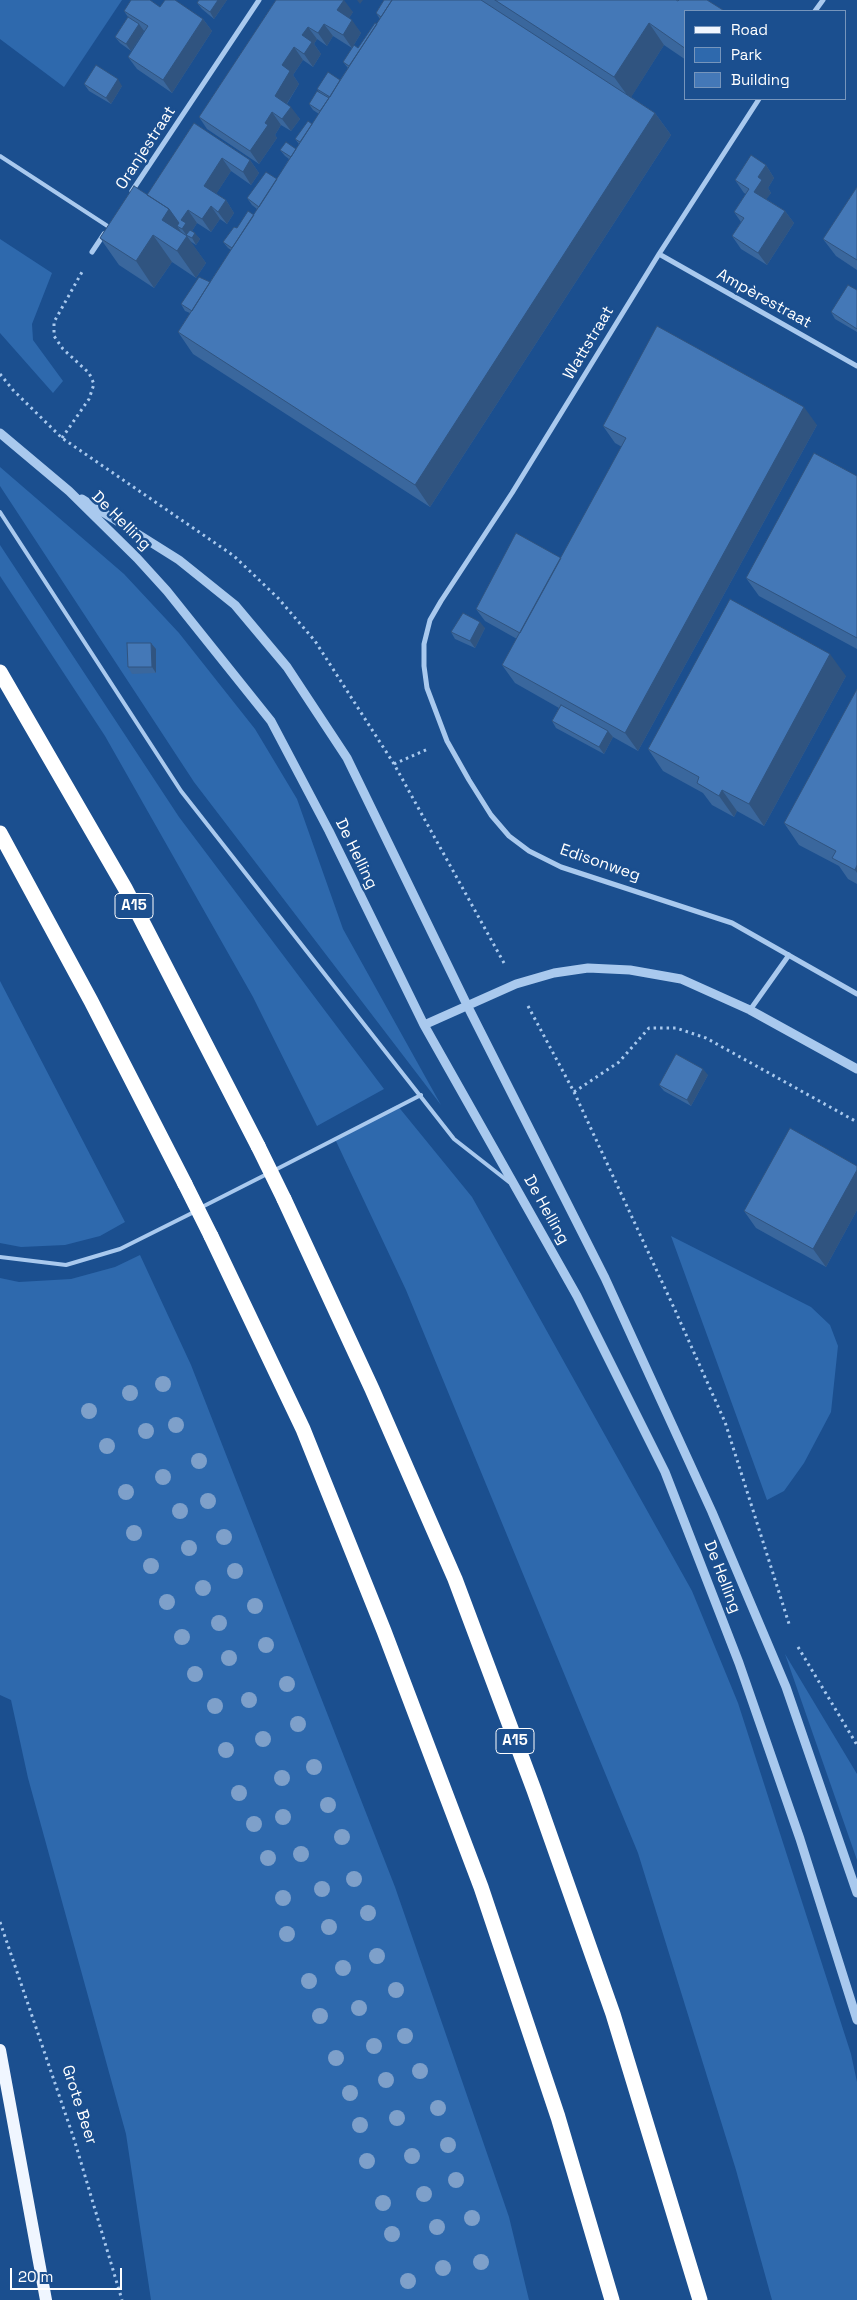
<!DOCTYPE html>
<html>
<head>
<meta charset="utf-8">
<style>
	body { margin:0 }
	#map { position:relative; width:857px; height:2300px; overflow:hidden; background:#1b4f8f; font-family:"Space Grotesk",sans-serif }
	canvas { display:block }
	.legend { position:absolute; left:684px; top:10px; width:162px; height:90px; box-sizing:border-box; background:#1b4f8f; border:1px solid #7695bc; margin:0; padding:6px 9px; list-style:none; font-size:15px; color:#fff }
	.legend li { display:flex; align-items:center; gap:10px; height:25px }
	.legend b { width:25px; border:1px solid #7695bc }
	.scale { position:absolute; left:10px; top:2268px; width:112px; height:22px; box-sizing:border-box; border:2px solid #fff; border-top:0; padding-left:6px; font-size:15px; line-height:18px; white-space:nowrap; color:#fff; -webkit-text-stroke:4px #1b4f8f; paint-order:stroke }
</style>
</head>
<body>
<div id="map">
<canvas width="857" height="2300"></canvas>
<ul class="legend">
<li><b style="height:6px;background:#f0f6ff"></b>Road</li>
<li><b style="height:14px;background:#2e69ad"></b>Park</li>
<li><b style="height:14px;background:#4478b7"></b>Building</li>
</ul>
<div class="scale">20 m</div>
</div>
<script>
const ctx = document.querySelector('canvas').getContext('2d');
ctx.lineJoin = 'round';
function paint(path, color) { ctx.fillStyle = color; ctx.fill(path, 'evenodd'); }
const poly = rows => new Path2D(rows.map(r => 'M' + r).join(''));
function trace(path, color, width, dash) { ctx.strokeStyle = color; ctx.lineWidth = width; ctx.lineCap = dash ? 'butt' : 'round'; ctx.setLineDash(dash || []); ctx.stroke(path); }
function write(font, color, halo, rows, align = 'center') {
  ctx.font = font + ' "Space Grotesk",sans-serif'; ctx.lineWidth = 5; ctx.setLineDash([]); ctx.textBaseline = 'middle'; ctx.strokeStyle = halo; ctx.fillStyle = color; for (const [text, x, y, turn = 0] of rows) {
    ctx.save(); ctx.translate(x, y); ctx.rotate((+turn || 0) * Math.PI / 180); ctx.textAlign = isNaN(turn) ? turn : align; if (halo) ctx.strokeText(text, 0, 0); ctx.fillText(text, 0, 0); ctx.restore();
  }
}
const green = poly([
	[0,0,122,0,64,87,0,39],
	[0,239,52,273,32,324,33,340,63,381,53,393,0,333],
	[0,467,124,574,179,633,255,729,297,799,343,929,441,1105,194,782,0,486],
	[0,545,179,817,384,1089,317,1126,253,997,105,736,0,576],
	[0,981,125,1222,100,1236,65,1245,21,1247,0,1243],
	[397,1105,472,1197,692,1591,738,1703,851,2054,857,2082,857,2300,772,2300,736,2170,638,1853,406,1290,335,1139],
	[671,1236,811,1307,830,1325,838,1346,831,1412,804,1463,784,1491,767,1500],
	[140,1255,191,1365,395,1887,509,2217,529,2300,151,2300,126,2134,28,1778,11,1700,0,1695,0,1278,19,1282,71,1279,115,1267],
	[785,1654,857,1774,857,1860]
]);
const path = poly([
	[0,374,13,390,62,438,234,556,278,598,315,641,394,764,504,963],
	[62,438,89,399,94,384,89,373,63,349,54,336,54,322,82,272],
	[394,764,428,749],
	[528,1006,574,1092,675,1310,725,1422,790,1627],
	[574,1092,619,1062,649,1028,676,1028,706,1038,857,1122],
	[798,1647,857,1745],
	[0,1922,74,2139,122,2300]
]);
const service = poly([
	[0,156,109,227],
	[0,512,181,791,454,1139,509,1182],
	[273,1171,421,1095],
	[202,1207,267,1174],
	[0,1257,66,1265,120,1249,196,1211]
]);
const minor = poly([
	[815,11,823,0],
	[759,99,659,254,512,493,441,601,430,620,424,644,424,666,427,688,447,741,469,780,491,815,509,836,529,851,561,867,732,923,857,994],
	[132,191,259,0],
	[92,252,104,234],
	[659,254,857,366],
	[750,1010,789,955]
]);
const tertiary = poly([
	[0,433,69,491,137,558,167,591,271,721,329,831,424,1025,577,1296,665,1472,739,1663,800,1839,857,2020],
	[82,499,179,560,235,605,287,667,347,758,467,1005,605,1278,712,1512,786,1687,857,1893],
	[424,1025,516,984,554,973,588,968,630,970,681,979,750,1010,857,1069]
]);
const primary = poly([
	[0,2050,46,2300]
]);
const motorway = poly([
	[0,672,125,888,258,1146],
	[0,833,91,1001,185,1184],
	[284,1199,372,1389,455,1579,534,1790,613,2014,700,2300],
	[211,1236,303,1429,384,1631,481,1887,558,2117,612,2300]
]);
const motorwayBridge = poly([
	[258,1146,284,1199],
	[185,1184,211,1236]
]);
const trees = [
	[163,1384],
	[130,1393],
	[89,1411],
	[176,1425],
	[146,1431],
	[107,1446],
	[199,1461],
	[163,1477],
	[126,1492],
	[208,1501],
	[180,1511],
	[134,1533],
	[224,1537],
	[189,1548],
	[151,1566],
	[235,1571],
	[203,1588],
	[167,1602],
	[255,1606],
	[219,1623],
	[182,1637],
	[266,1645],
	[229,1658],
	[195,1674],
	[287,1684],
	[249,1700],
	[215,1706],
	[298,1724],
	[263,1739],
	[226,1750],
	[314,1767],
	[282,1778],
	[239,1793],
	[328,1805],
	[283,1817],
	[254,1824],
	[342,1837],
	[301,1854],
	[268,1858],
	[354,1879],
	[322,1889],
	[283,1898],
	[368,1913],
	[329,1927],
	[287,1934],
	[377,1956],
	[343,1968],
	[309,1981],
	[396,1990],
	[359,2008],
	[320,2016],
	[405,2036],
	[374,2046],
	[336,2058],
	[420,2071],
	[386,2080],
	[350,2093],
	[438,2108],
	[397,2118],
	[360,2125],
	[448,2145],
	[412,2156],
	[367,2161],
	[456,2180],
	[424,2194],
	[383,2203],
	[472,2218],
	[437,2227],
	[392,2234],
	[481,2262],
	[443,2268],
	[408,2281]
];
const wall = poly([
	[227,0,214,19,202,9,197,3],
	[276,0,353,12,349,18,361,33,352,48,333,36,327,46,317,39,314,44,321,54,313,67,303,60,293,75,299,84,287,104,300,119,291,131,281,125,275,135,277,138,259,164,207,129,199,117],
	[384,0,707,0,686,11,686,60,664,45,631,97,655,113,671,135,430,507,193,354,178,332,190,313,185,311,181,304,210,282,231,250,228,248,223,242,237,228,254,215,257,209,252,205,247,198,277,179,289,159,285,156,280,150,296,149,299,144,295,139,312,124,319,114,313,110,309,104,319,92,317,89,340,80,348,68,343,62,358,48,377,24,380,19,376,13],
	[160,7,203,19,212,31,172,93,137,69,128,57,145,31,143,30,144,31,131,51,120,43,115,37,128,17,124,11],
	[84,84,122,86,111,104,89,91],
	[194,123,250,160,259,173,251,185,231,171,216,194,226,200,234,213,227,224,220,219,211,232,197,223,192,231,200,239,196,245,190,241,206,263,196,278,172,262,154,288,119,265,100,238,147,195],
	[766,165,774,178,768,188,771,193,766,199,785,211,794,223,767,265,741,249,732,236,741,222,734,212,746,194,744,193,735,180],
	[857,187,857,270,836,256,823,239],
	[857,290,857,332,835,319,831,312],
	[817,425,638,751,613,737,604,754,556,728,552,721,559,708,515,683,502,665,517,639,485,621,476,609,561,558,622,447,615,443,603,426],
	[857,476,857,649,759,596,746,578],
	[485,628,475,648,455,639,451,632],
	[156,649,156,673,132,674,128,667],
	[846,676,764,826,737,811,734,817,712,805,703,793,663,771,648,749],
	[857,689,857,884,848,879,839,866,799,845,784,823],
	[708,1075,691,1106,664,1091,659,1085],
	[857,1166,857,1210,826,1267,756,1228,744,1211]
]);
const shadedWall = poly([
	[218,0,227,0,214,19,210,12],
	[344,0,353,12,346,23,337,10],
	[357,0,363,0,360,4],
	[203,19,212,31,172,93,163,80],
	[352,20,361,33,352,48,343,35],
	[649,23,664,45,630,99,614,77],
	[139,24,144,31,131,51,126,44],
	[324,24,333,36,327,46,318,33],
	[308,27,317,39,314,44,321,54,313,67,304,54,302,35],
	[294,47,303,60,293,75,299,84,284,108,275,96,282,65],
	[118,79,122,86,111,104,106,98],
	[291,107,300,119,291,131,282,119],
	[272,112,281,125,275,135,277,138,259,164,250,151,265,123],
	[655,113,671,135,430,507,415,485],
	[222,158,231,171,213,199,204,186],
	[250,160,259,173,251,185,243,172],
	[766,165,774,178,768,188,771,193,763,204,754,192,758,177],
	[226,200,234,213,227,224,218,212],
	[211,206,220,219,211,232,202,219],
	[169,209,181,220,188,210,197,223,192,231,195,233,200,239,196,245,192,238,186,235,187,236,182,229,177,226,186,238,187,236,206,263,196,278,177,251,162,220],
	[785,211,794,223,767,265,758,253],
	[153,235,172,262,154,288,136,261],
	[804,407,817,425,638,751,625,733],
	[480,622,485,628,475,648,470,641],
	[151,643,156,649,156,673,152,667],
	[830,654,846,676,764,826,749,804],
	[608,731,613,737,604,754,599,747],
	[722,790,737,811,734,817,719,796],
	[857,865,857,873,855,870],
	[703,1069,708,1075,691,1106,687,1100],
	[857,1170,857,1210,826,1267,813,1249]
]);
const building = poly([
	[131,0,150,0,160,7,165,0,175,0,203,19,163,80,128,57,148,26,124,11,131,0],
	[199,0,218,0,210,12,197,3,199,0],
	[276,0,344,0,337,10,352,20,343,35,324,24,318,33,308,27,302,35,312,42,304,54,294,47,282,65,290,71,275,96,291,107,282,119,272,112,265,123,268,125,250,151,199,117,276,0],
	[384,0,392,0,381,17,376,13,384,0],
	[392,0,481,0,655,113,415,485,178,332,392,0],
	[495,0,676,0,678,1,679,0,707,0,723,10,722,11,686,11,686,49,649,23,614,77,495,0],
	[128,17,139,24,126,44,115,37,128,17],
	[375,23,377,24,349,66,343,62,354,45,358,48,375,23],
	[96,65,118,79,106,98,84,84,96,65],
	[328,72,340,80,330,97,317,89,328,72],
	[317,91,329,98,320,111,309,104,317,91],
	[308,121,312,124,300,142,295,139,308,121],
	[194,123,250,160,243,172,222,158,204,186,226,200,218,212,211,206,202,219,188,210,181,220,186,223,182,229,177,226,179,223,169,209,147,195,194,123],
	[286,142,296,149,291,157,280,150,286,142],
	[751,155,766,165,758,177,762,180,754,192,785,211,758,253,732,236,744,218,734,212,749,189,735,180,751,155],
	[266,172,277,179,259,207,247,198,266,172],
	[134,186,169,209,162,220,187,236,177,251,153,235,136,261,100,238,134,186],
	[857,187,857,260,823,239,857,187],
	[248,211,254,215,232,248,223,242,234,227,237,228,248,211],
	[190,230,195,233,192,238,186,235,190,230],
	[199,277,210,282,192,311,181,304,199,277],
	[848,285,857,290,857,329,831,312,848,285],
	[657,326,804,407,625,733,502,665,626,438,603,426,657,326],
	[814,453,857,476,857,638,746,578,814,453],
	[516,533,561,558,520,633,476,609,516,533],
	[730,599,830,654,749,804,722,790,719,796,697,783,699,777,648,749,730,599],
	[463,613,480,622,470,641,451,632,463,613],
	[127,643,151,643,152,667,128,667,127,643],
	[857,689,857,865,855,870,832,858,836,851,784,823,857,689],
	[561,705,608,731,599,747,552,721,561,705],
	[676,1054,703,1069,687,1100,659,1085,676,1054],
	[790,1128,857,1166,857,1170,813,1249,744,1211,790,1128]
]);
const shields = [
	[134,906,38],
	[515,1741,38]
];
const shieldNames = [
	["A15",134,906],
	["A15",515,1741]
];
const streetNames = [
	["Oranjestraat",146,148,-57],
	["Ampèrestraat",764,299,29],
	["Wattstraat",589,343,-59],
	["De Helling",121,521,45],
	["De Helling",356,854,64],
	["Edisonweg",600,863,19],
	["De Helling",546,1210,61],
	["De Helling",722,1577,69],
	["Grote Beer",79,2105,72]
];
paint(green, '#2e69ad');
trace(path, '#a9c9ee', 3, [2.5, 4]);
trace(service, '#a9c9ee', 4);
trace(minor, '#a9c9ee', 5);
trace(tertiary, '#a9c9ee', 9);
trace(primary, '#f0f6ff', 12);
trace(motorway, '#fff', 15);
trace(motorwayBridge, '#fff', 15);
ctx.fillStyle = '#7ea0ca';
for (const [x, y] of trees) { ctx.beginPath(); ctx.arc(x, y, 8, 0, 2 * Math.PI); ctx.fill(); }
paint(wall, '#3a679d');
paint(shadedWall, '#305480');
paint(building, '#4478b7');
trace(building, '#305480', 1);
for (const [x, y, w] of shields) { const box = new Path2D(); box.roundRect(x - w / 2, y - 12.5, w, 25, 4); ctx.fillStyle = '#1b4f8f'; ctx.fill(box); trace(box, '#fff', 1); }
write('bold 15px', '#fff', null, shieldNames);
write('16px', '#fff', '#1b4f8f', streetNames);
</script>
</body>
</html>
